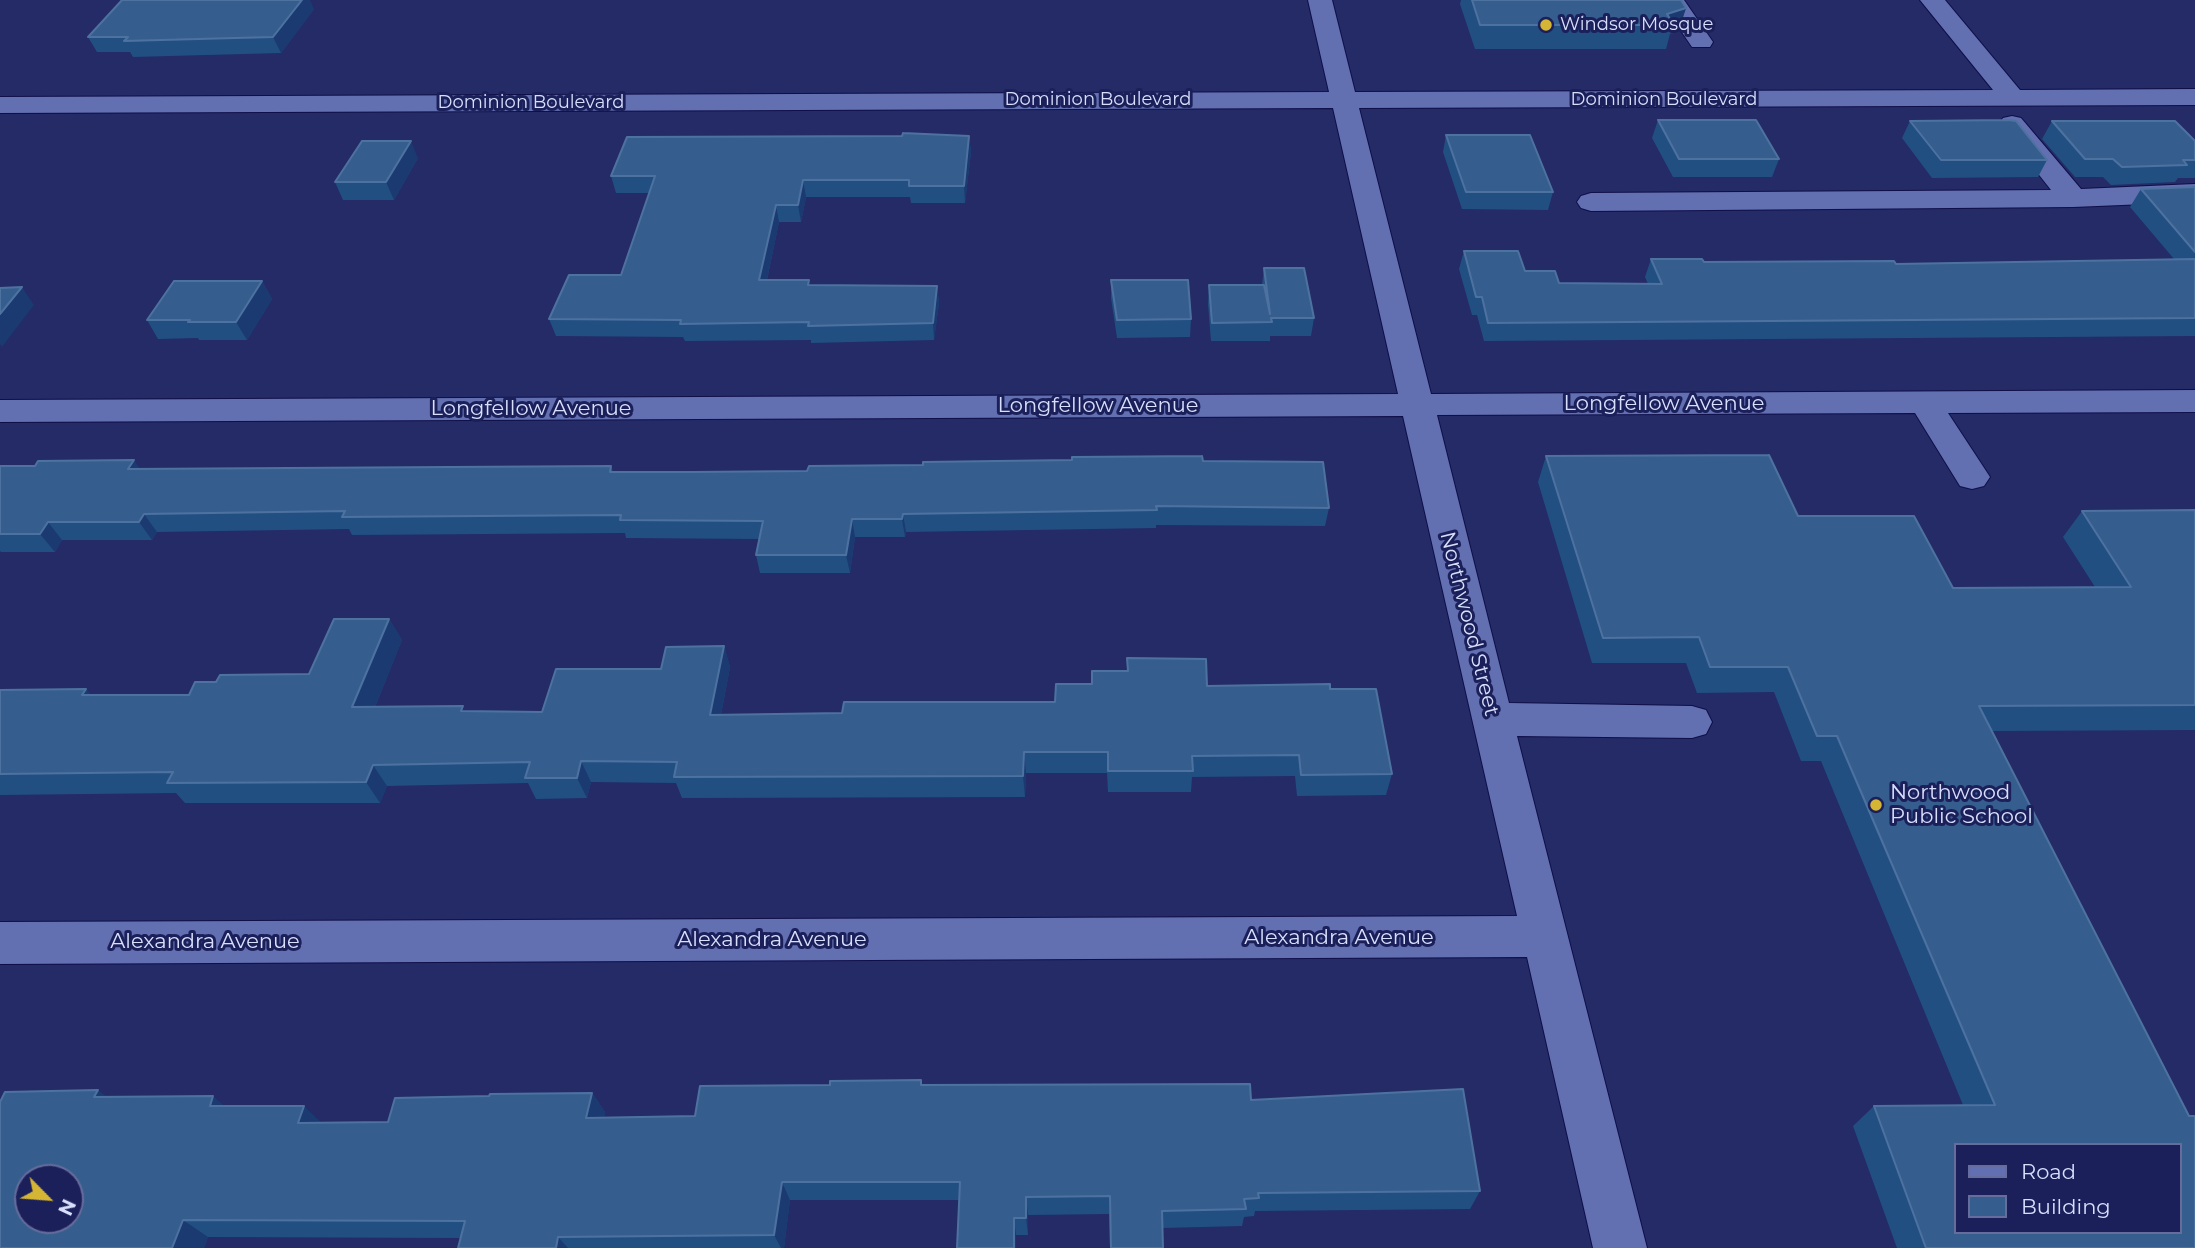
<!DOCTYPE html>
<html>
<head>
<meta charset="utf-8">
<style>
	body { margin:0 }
	#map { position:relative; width:2195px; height:1248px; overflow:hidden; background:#242b66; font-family:Montserrat,sans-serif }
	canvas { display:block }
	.legend { position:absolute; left:1954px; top:1143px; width:228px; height:91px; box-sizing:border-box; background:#1b205a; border:2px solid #666c9b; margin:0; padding:9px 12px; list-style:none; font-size:21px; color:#d7dffc }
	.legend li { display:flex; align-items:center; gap:14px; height:35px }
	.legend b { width:35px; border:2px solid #666c9b }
	.north { position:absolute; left:14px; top:1164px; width:70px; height:70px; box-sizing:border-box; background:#1b205a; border:2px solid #666c9b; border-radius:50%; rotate:115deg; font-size:19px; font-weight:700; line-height:28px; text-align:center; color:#d7dffc }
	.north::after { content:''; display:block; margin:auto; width:24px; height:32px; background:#d5b534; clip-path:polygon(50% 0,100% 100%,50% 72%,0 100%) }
</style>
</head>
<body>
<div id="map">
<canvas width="2195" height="1248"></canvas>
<ul class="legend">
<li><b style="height:9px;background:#626fb0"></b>Road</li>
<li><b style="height:19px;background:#355e8f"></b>Building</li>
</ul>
<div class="north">N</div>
</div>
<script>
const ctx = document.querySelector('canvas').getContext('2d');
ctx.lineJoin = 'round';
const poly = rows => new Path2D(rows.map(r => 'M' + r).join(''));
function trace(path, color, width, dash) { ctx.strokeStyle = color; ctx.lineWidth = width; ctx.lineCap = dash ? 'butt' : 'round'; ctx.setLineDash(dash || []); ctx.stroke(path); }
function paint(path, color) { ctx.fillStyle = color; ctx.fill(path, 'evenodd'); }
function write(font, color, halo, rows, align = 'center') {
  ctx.font = font + ' Montserrat,sans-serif'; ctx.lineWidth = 6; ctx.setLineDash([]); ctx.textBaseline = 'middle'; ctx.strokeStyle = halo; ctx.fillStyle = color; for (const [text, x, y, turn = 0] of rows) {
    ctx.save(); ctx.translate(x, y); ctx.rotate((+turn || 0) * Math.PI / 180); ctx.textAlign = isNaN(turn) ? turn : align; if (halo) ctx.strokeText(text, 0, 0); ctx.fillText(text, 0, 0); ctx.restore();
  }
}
const minor = poly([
	[1308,0,1332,0,1355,92,1993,90,1920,0,1945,0,2020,90,2195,89,2195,105,1359,108,1431,394,2195,390,2195,412,1948,413,1990,477,1984,486,1972,489,1960,486,1915,413,1437,415,1509,703,1692,706,1706,710,1712,722,1706,734,1692,738,1517,736,1647,1248,1593,1248,1527,957,0,964,0,922,1517,916,1403,416,0,422,0,400,1398,394,1333,108,0,113,0,97,1329,92,1308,0],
	[1660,0,1684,0,1713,42,1710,47,1692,47,1660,0],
	[2012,116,2021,118,2081,189,2195,184,2195,202,2073,207,1591,211,1581,208,1577,202,1581,196,1591,193,2051,190,1999,124,2003,118,2012,116]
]);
const wall = poly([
	[1461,0,1681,0,1686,8,1678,32,1670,34,1666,49,1475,49,1460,4],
	[314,9,281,53,133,57,130,52,97,52,88,37],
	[1658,120,1779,159,1772,177,1673,177,1652,138],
	[1910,121,2047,160,2038,177,1932,178,1902,138],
	[2052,121,2195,141,2195,178,2178,178,2175,182,2111,185,2103,177,2075,177,2042,139],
	[1446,135,1553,192,1548,210,1462,209,1443,152],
	[969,136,971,152,965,203,911,203,910,197,806,197,801,222,779,222,767,280,810,285,937,286,939,303,934,340,811,343,811,340,685,341,683,337,556,336,549,319,621,275,649,193,616,193,611,176],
	[418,158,394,200,343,200,335,182],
	[2195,187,2195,336,1484,341,1477,315,1472,315,1459,269,1464,251,1559,283,1648,284,1645,277,1651,259,1704,262,1896,264,2174,259,2130,207,2141,189],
	[1264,268,1314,318,1311,336,1270,336,1270,341,1211,341,1208,304,1209,285,1262,285],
	[1111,280,1191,319,1190,337,1117,338,1111,298],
	[262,281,272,299,247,340,199,340,198,338,158,339,147,320],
	[1546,456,1798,516,1953,588,2095,587,2063,537,2082,511,2195,510,2195,730,1991,731,2195,1248,1897,1248,1853,1126,1874,1106,1963,1105,1821,761,1801,761,1774,692,1697,693,1686,663,1592,663,1538,482],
	[1203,461,1329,508,1325,526,1156,525,1156,528,906,532,905,537,855,537,850,573,760,573,756,555,759,539,626,538,625,533,352,535,349,529,157,532,152,540,62,540,55,552,1,552,0,551,0,466,139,469,611,466,613,472,692,472,807,471,923,465],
	[389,619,402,640,375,707,466,711,542,712,724,646,730,667,721,715,842,713,1055,702,1092,684,1127,671,1127,658,1207,686,1330,689,1392,774,1386,795,1297,796,1295,776,1192,777,1191,792,1108,792,1107,773,1026,773,1025,797,682,798,676,783,591,782,587,798,536,799,528,783,387,786,380,803,185,803,176,793,0,795,0,690,86,689,91,695,189,695,216,682,309,674],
	[922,1085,1251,1100,1480,1191,1470,1209,1255,1211,1254,1216,1244,1217,1242,1226,1162,1228,1163,1248,1110,1248,1109,1214,1028,1215,1028,1235,1016,1235,1016,1248,957,1248,959,1200,790,1200,784,1248,458,1248,460,1238,208,1237,204,1248,0,1248,106,1097,224,1106,321,1123,388,1122,489,1096,592,1093,605,1112,604,1117,695,1116]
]);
const shadedWall = poly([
	[302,0,310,0,314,9,281,53,273,37],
	[1686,8,1678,32,1670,34,1674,25,1667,14],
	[969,136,971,152,965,203,964,186],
	[411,141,418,158,394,200,386,182],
	[803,180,806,197,801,222,798,205],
	[776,205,779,222,763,298,759,280],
	[262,281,272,299,247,340,236,322],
	[937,286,939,303,934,340,933,323],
	[22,287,34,305,2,347,0,344,0,314],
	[134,460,146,478,128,469],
	[144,514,157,532,152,540,139,522],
	[903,514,906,532,905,537,902,519],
	[852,519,855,537,850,573,846,555],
	[48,522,62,540,55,552,40,534],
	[389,619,402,640,366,729,352,707],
	[724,646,730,667,717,736,710,715],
	[86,689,104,710,82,695],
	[1024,752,1026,773,1025,797,1023,776],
	[581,761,591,782,587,798,577,778],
	[373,765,387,786,380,803,366,782],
	[98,1090,123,1110,94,1097],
	[592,1093,605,1112,599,1137,586,1118],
	[213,1096,236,1116,210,1106],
	[304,1106,324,1125,298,1123],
	[782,1182,790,1200,784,1248,781,1248,774,1235],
	[1026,1197,1028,1215,1028,1235,1026,1218],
	[1014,1218,1016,1235,1016,1248,1014,1248],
	[183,1220,208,1237,204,1248,172,1248],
	[558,1237,568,1248,556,1248]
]);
const building = poly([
	[122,0,302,0,273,37,124,41,128,37,88,37,122,0],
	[1472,0,1681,0,1686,8,1667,14,1674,25,1480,25,1472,0],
	[1658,120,1756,120,1779,159,1679,159,1658,120],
	[2008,120,2016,121,2047,160,1941,160,1910,121,2008,120],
	[2052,121,2175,121,2195,141,2195,160,2183,160,2187,165,2122,167,2113,159,2085,159,2052,121],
	[903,133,969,136,964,186,909,186,909,180,803,180,798,205,776,205,759,280,809,280,808,285,937,286,933,323,808,326,809,322,680,324,681,320,549,319,569,275,621,275,655,176,611,176,627,137,902,136,903,133],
	[1446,135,1530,135,1553,192,1466,192,1446,135],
	[362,141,411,141,386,182,335,182,362,141],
	[2195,187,2195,252,2141,189,2195,187],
	[1464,251,1518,251,1525,271,1555,271,1559,283,1662,284,1651,259,1702,259,1704,262,1894,261,1896,264,2195,259,2195,318,1488,323,1482,297,1476,297,1464,251],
	[1264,268,1304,268,1314,318,1271,318,1272,322,1212,323,1209,285,1264,285,1270,314,1264,268],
	[1111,280,1188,280,1191,319,1117,320,1111,280],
	[174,281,262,281,236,322,188,322,190,320,147,320,174,281],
	[22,287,0,314,0,288,22,287],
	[1769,455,1798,516,1914,516,1953,588,2131,587,2082,511,2195,510,2195,705,1979,706,2189,1116,2195,1116,2195,1248,1926,1248,1874,1106,1995,1105,1837,736,1817,736,1788,667,1710,667,1699,637,1603,638,1546,456,1769,455],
	[1955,1145,2179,1145,2179,1232,1955,1232,1955,1145],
	[1202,456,1203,461,1323,462,1329,508,1156,506,1157,510,903,514,902,519,852,519,846,555,756,555,763,521,620,520,621,515,342,517,345,511,144,514,139,522,48,522,40,534,0,534,0,466,35,466,38,461,134,460,128,469,611,466,610,472,692,472,807,471,809,466,923,465,923,462,1072,460,1072,457,1202,456],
	[334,619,389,619,352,707,463,706,461,711,542,712,556,669,661,669,666,647,724,646,710,715,842,713,844,702,1055,702,1056,684,1092,684,1092,671,1128,671,1127,658,1206,659,1207,686,1330,684,1330,689,1376,689,1392,774,1301,775,1299,755,1192,756,1193,771,1108,771,1108,752,1024,752,1023,776,674,777,677,762,581,761,577,778,525,778,530,762,373,765,366,782,167,783,173,772,0,774,0,690,86,689,82,695,189,695,195,682,216,682,220,675,309,674,334,619],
	[921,1080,921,1085,1250,1084,1251,1100,1463,1089,1480,1191,1258,1193,1259,1198,1244,1199,1246,1209,1162,1211,1163,1248,1111,1248,1110,1196,1026,1197,1026,1218,1014,1218,1014,1248,957,1248,960,1182,782,1182,774,1235,558,1237,556,1248,458,1248,465,1221,183,1220,172,1248,0,1248,0,1102,5,1092,98,1090,94,1097,213,1096,210,1106,304,1106,298,1123,388,1122,395,1098,489,1096,490,1094,592,1093,586,1118,695,1116,700,1086,830,1085,830,1081,921,1080],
	[28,1178,70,1178,70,1220,28,1220,28,1178]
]);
const markers = [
	[1546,25,7,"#d5b534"],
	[1876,805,7,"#d5b534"]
];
const farPoinames = [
	["Windsor Mosque",1560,25]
];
const farStreetnames = [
	["Dominion Boulevard",1098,100],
	["Dominion Boulevard",1664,100],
	["Dominion Boulevard",531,103]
];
const streetNames = [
	["Longfellow Avenue",1664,404],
	["Longfellow Avenue",1098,406],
	["Longfellow Avenue",531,409],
	["Northwood Street",1469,624,76],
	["Alexandra Avenue",1339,938],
	["Alexandra Avenue",772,940],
	["Alexandra Avenue",205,942]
];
const poiNames = [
	["Northwood",1890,793],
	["Public School",1890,817]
];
trace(minor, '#0f0f49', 2);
paint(minor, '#626fb0');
paint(wall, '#224f82');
paint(shadedWall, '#1a3a71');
paint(building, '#355e8f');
trace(building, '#4e72a0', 2);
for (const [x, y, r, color] of markers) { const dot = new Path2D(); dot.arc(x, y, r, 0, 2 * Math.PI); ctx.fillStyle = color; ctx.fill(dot); trace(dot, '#1b205a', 2.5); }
write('18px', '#d7dffc', '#1b205a', farPoinames, 'left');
write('18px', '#d7dffc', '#1b205a', farStreetnames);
write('21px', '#d7dffc', '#1b205a', streetNames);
write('21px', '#d7dffc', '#1b205a', poiNames, 'left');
</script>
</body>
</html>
